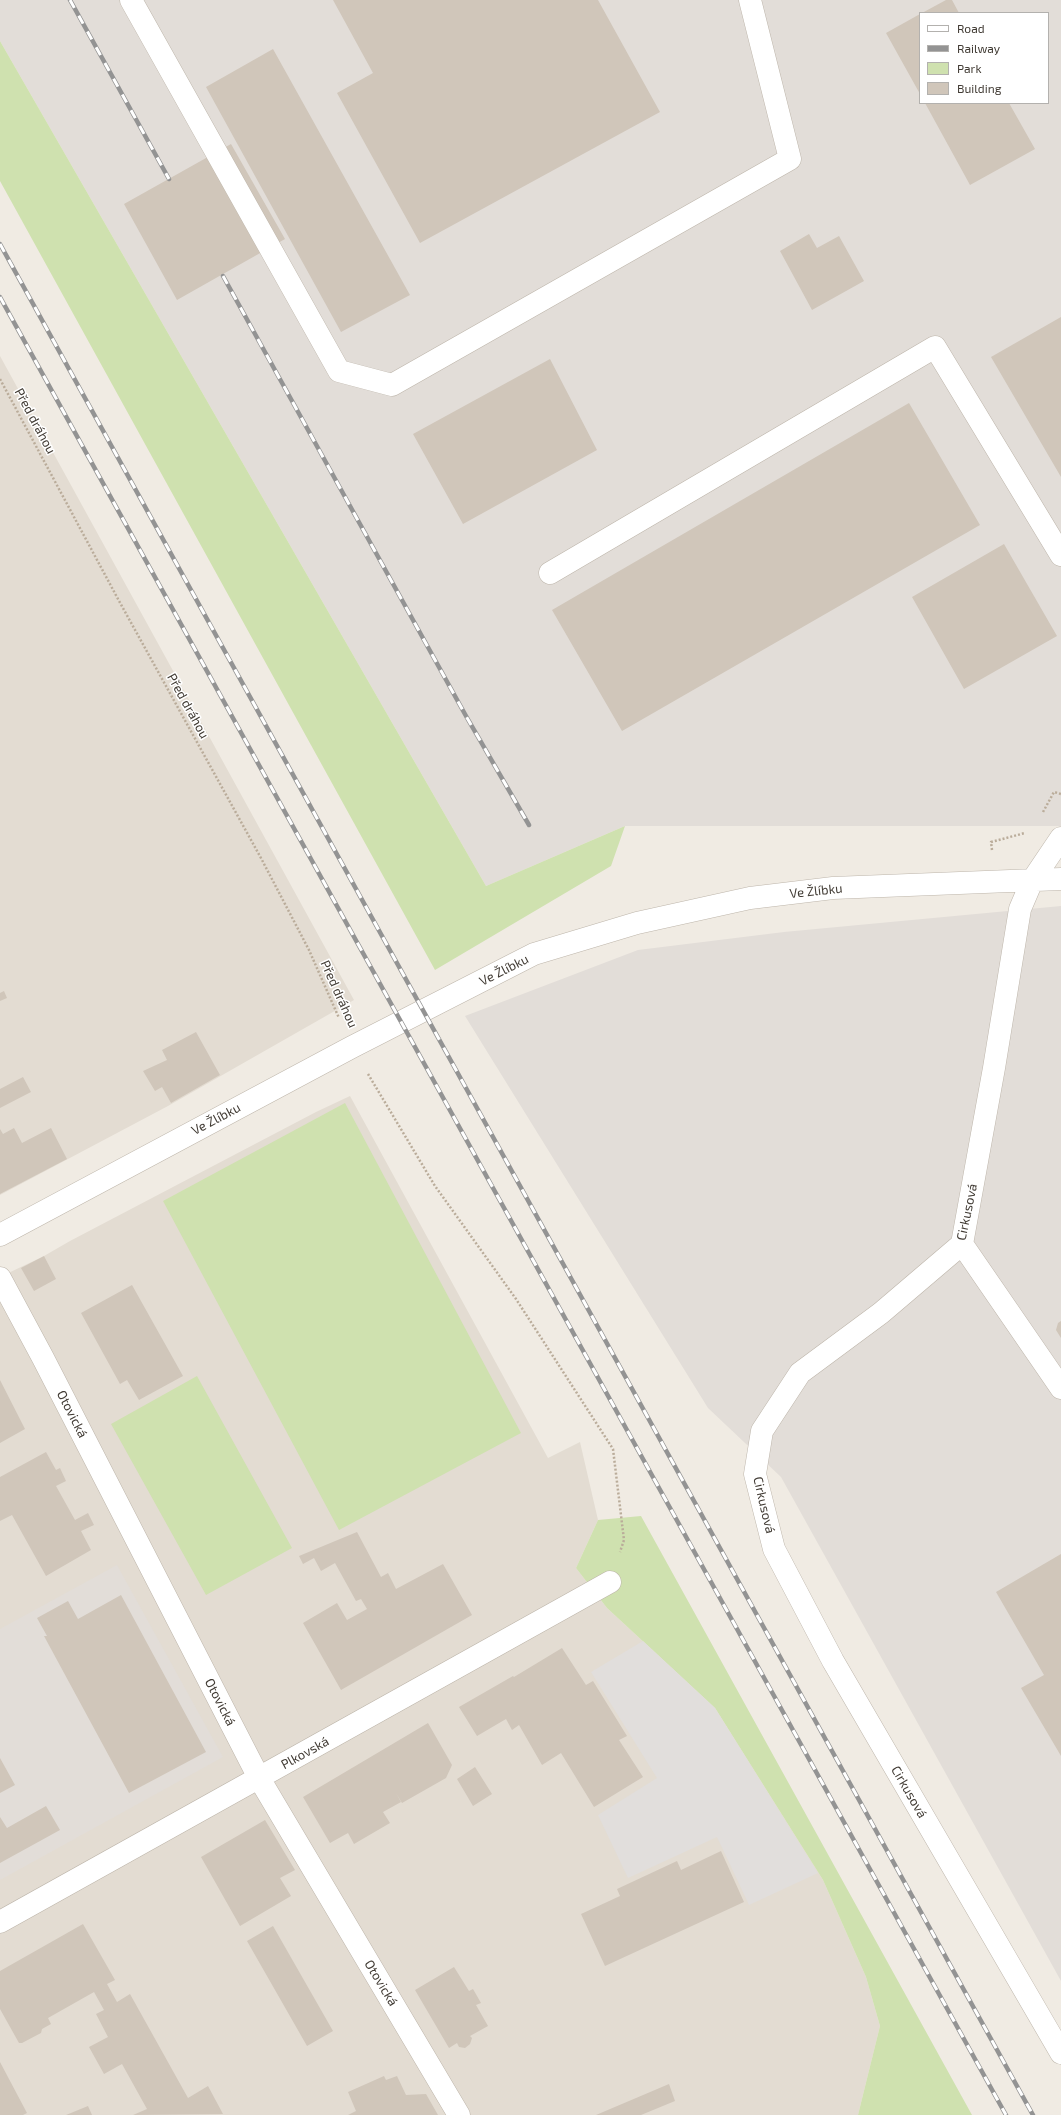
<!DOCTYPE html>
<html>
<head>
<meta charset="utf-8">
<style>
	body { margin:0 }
	#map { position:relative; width:1061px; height:2115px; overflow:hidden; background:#f0ebe3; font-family:"Exo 2",sans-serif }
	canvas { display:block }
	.legend { position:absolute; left:919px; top:12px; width:130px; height:92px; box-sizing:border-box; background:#fff; border:1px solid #b3b1ae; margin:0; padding:5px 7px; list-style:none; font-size:12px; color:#413b34 }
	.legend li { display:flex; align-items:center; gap:8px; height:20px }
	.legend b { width:20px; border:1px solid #b3b1ae }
</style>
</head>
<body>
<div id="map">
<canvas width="1061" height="2115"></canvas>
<ul class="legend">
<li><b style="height:5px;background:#fff"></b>Road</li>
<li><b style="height:5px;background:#939393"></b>Railway</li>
<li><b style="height:11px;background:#cfe1af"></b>Park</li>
<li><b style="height:11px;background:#d0c6ba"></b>Building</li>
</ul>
</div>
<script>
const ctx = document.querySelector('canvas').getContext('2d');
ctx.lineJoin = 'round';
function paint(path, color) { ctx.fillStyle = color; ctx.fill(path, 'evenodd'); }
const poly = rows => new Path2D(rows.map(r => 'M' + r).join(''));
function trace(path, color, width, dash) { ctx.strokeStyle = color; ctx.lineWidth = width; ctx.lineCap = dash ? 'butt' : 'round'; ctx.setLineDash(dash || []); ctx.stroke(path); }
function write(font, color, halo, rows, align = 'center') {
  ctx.font = font + ' "Exo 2",sans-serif'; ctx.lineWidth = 3; ctx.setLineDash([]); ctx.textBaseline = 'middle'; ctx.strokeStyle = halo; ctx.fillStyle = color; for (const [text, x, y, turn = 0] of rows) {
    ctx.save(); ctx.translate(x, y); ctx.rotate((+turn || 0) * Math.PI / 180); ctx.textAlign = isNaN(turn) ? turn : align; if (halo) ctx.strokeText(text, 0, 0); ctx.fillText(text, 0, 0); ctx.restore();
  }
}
const residential = poly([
	[0,356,354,1000,168,1106,0,1195],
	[350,1096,548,1458,580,1442,598,1520,576,1568,607,1608,715,1708,823,1880,866,1977,880,2026,858,2115,0,2115,0,1277,44,1256,70,1241,316,1112]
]);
const industrial = poly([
	[0,0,1061,0,1061,826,625,826,486,886,0,41],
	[920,13,1048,13,1048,103,920,103],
	[1061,906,1061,1981,781,1477,708,1408,465,1016,638,950,784,932],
	[117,1565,223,1757,0,1880,0,1629]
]);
const green = poly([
	[0,41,486,886,625,826,611,866,435,970,0,181],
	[345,1103,521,1433,339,1530,163,1201],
	[197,1376,292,1548,206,1595,111,1424],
	[641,1516,972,2115,858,2115,880,2026,866,1977,823,1880,715,1708,607,1608,576,1568,598,1520]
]);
const parking = poly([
	[643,1641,715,1708,818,1873,749,1905,717,1837,628,1878,598,1815,657,1778,591,1672]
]);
const building = poly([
	[333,0,598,0,660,112,420,243,337,93,373,73],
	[946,0,952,0,959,13,922,13],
	[920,14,920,94,886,33],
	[273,49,410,295,341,332,206,87],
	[925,103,1009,103,1035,149,970,185],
	[231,144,285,239,177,300,124,204],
	[809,234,817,248,839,236,864,281,812,310,780,251],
	[1061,317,1061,477,991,357],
	[550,359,597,450,463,524,413,434],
	[909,403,980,525,622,731,552,610],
	[1004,544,1057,636,964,689,912,597],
	[4,991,7,998,0,1001,0,993],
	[196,1032,220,1075,171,1103,162,1087,155,1091,143,1071,167,1060,162,1050],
	[23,1077,31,1092,0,1108,0,1089],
	[14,1128,22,1143,51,1128,67,1159,0,1194,0,1129,3,1134],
	[44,1256,56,1279,34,1291,21,1268],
	[132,1285,183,1376,139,1400,127,1380,120,1384,81,1313],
	[1061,1321,1061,1338,1056,1330,1058,1323],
	[0,1380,25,1429,0,1443],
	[46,1452,56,1470,60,1468,66,1481,56,1486,75,1520,88,1513,94,1525,81,1531,91,1550,46,1576,12,1515,0,1521,0,1477],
	[357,1532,381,1577,388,1573,396,1589,443,1564,472,1615,341,1690,303,1623,337,1603,347,1620,367,1609,361,1599,356,1601,335,1563,321,1571,314,1558,303,1564,299,1556],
	[1061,1554,1061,1756,1021,1688,1044,1675,996,1592],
	[121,1595,206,1752,129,1793,44,1636,47,1636,37,1618,68,1601,78,1619],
	[562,1648,586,1685,593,1681,627,1736,619,1740,643,1777,594,1807,561,1753,542,1765,519,1725,512,1730,506,1719,477,1736,459,1707,513,1676,514,1677],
	[428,1723,452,1765,446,1778,402,1803,396,1793,401,1802,383,1812,390,1823,354,1844,348,1833,330,1843,303,1797],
	[0,1758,15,1785,0,1793],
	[475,1767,492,1794,473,1806,457,1779],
	[46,1806,60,1830,0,1863,0,1817,7,1828],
	[265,1820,295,1870,280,1878,291,1896,240,1926,201,1857],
	[721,1851,744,1902,605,1966,581,1914,620,1896,617,1889,677,1861,681,1870],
	[83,1924,115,1980,107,1984,117,2002,130,1994,188,2098,208,2086,223,2114,133,2115,147,2109,122,2064,104,2074,89,2047,108,2037,96,2014,104,2010,94,1992,48,2018,51,2024,42,2029,41,2033,22,2043,19,2043,0,2009,0,1971],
	[273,1926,333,2031,307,2046,247,1941],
	[454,1967,469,1991,473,1989,481,2003,476,2005,488,2026,470,2036,472,2038,470,2044,465,2048,459,2047,457,2043,449,2048,415,1990],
	[0,2062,27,2113,23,2115,0,2115],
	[384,2076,386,2080,397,2076,406,2095,426,2094,438,2115,348,2115,356,2111,348,2092],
	[669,2084,675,2101,641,2115,596,2115],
	[88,2106,92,2115,66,2115]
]);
const path = poly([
	[0,379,118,599,262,860,309,950,339,1018],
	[1043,812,1054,792,1061,794],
	[992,850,991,842,1025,833],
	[368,1074,435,1186,516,1299,613,1449,624,1540,620,1552]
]);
const minor = poly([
	[131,0,339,371,392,385,790,159,750,0],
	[550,573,935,347,1061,555],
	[1061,838,1032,881,1020,909,994,1068,962,1244,881,1313,800,1373,762,1431,755,1474,774,1549,833,1661,1061,2053],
	[0,1235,352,1047,534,954,637,923,750,898,833,888,1061,879],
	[962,1244,1061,1388],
	[0,1278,43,1358,259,1778,459,2115],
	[0,1922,610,1582]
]);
const rail = poly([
	[70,0,169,179],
	[0,244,1033,2115],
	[223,276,466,716,529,825],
	[0,297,1006,2115]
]);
const streetNames = [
	["Před dráhou",35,421,62],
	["Před dráhou",188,706,61],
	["Ve Žlíbku",816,891,-6],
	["Ve Žlíbku",504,970,-27],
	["Před dráhou",339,994,66],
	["Ve Žlíbku",216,1119,-28],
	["Cirkusová",967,1212,-78],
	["Otovická",72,1414,63],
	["Cirkusová",764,1505,77],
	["Otovická",220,1702,63],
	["Plkovská",305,1753,-29],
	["Cirkusová",909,1792,60],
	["Otovická",381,1983,59]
];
paint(residential, '#e3dcd2');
paint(industrial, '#e2ddd8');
paint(green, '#cfe1af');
paint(parking, '#e1dedc');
paint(building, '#d0c6ba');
trace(minor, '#bdb5aa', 23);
trace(path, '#baac9a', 2.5, [2, 2]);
trace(minor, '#fff', 22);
trace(rail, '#939393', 4.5);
trace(rail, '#fff', 3, [9]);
write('13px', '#413b34', '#fff', streetNames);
</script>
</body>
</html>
